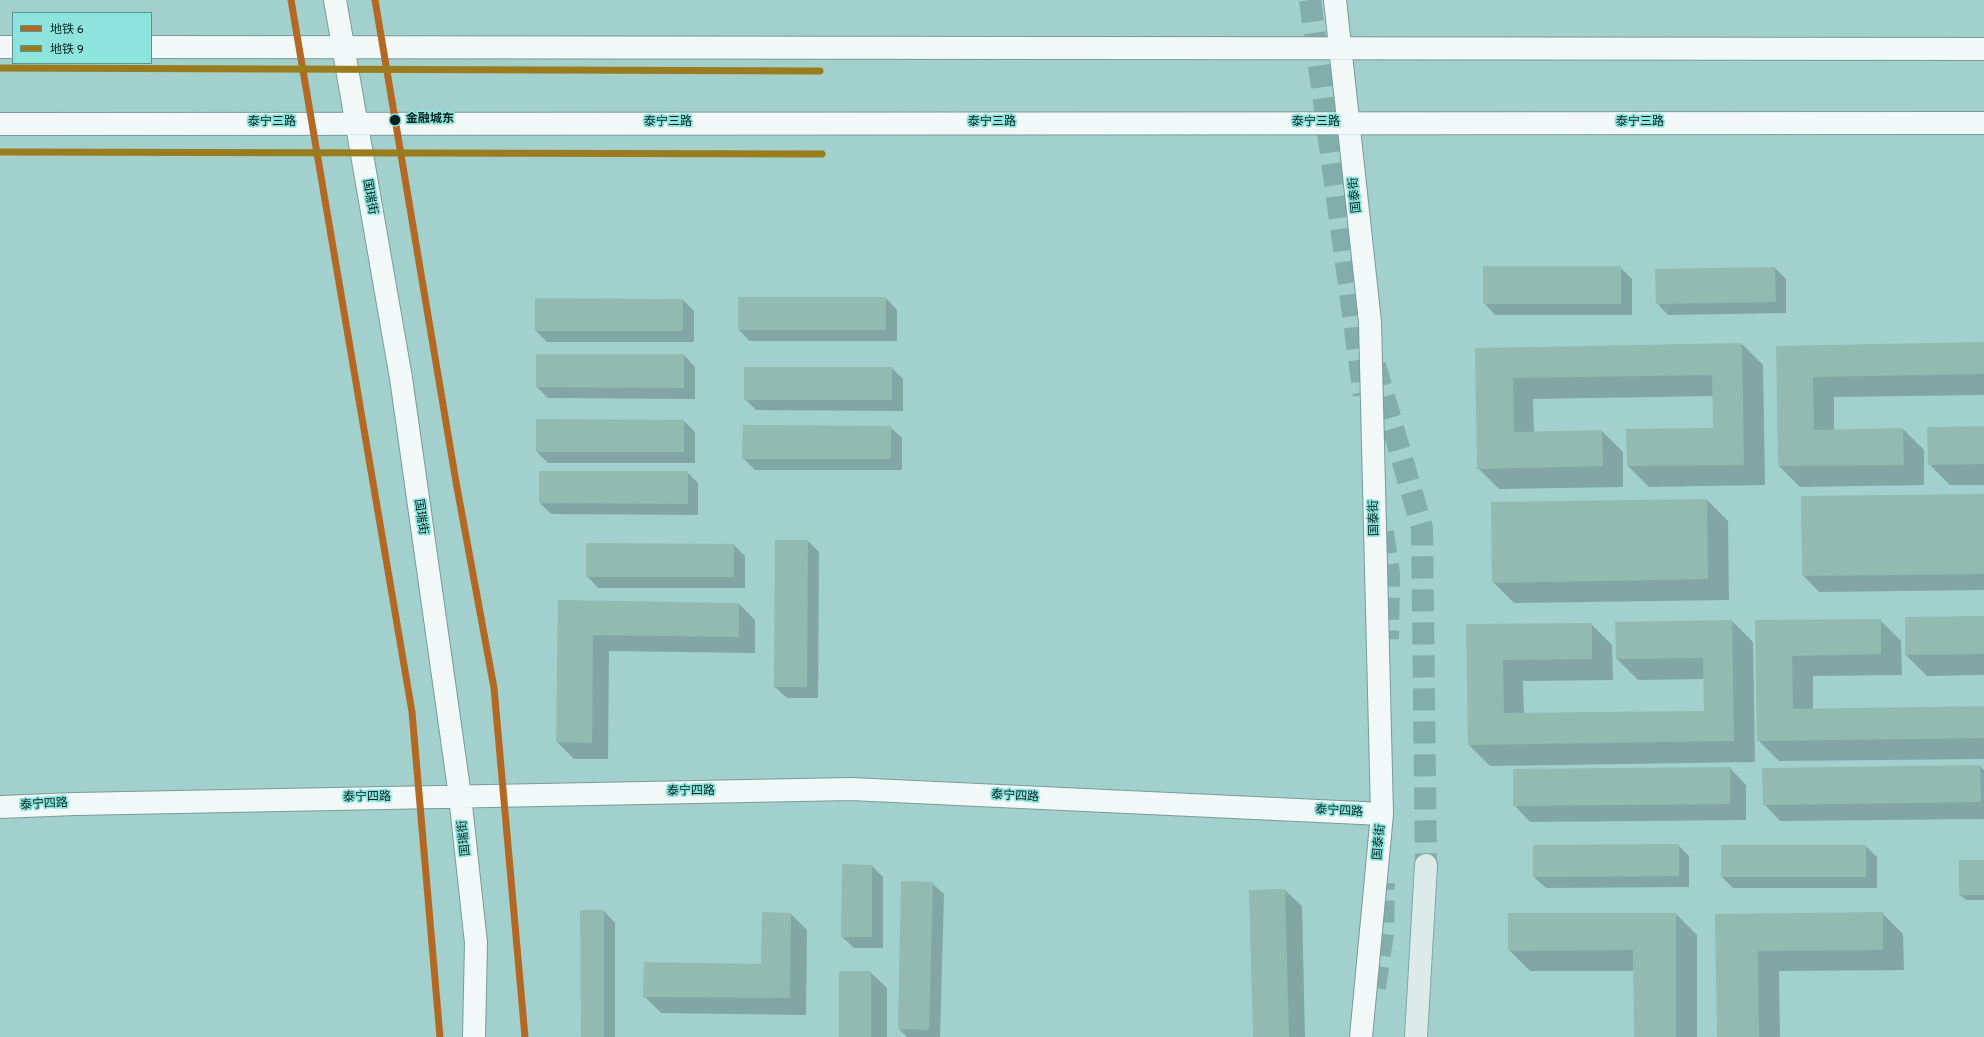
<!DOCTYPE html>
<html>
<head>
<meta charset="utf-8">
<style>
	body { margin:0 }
	#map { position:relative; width:1984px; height:1037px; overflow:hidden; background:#a2d0cc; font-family:Overpass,"Noto Sans SC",sans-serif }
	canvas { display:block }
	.legend { position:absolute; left:12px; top:12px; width:140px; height:52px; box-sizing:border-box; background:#8ee4dc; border:1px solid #559691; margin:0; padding:5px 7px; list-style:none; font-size:12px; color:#002220 }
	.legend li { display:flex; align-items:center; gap:8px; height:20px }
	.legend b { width:20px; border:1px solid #559691 }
</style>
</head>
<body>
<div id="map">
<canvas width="1984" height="1037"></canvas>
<ul class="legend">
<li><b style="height:5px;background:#b36924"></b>地铁 6</li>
<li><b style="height:5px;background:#997c1e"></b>地铁 9</li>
</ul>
</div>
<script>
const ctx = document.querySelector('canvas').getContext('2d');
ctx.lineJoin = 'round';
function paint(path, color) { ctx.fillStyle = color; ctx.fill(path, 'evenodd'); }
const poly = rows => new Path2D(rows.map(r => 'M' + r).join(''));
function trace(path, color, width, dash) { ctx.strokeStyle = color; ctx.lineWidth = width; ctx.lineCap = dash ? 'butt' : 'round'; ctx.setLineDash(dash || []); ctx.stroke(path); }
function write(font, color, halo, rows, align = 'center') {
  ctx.font = font + ' Overpass,"Noto Sans SC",sans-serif'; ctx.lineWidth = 3.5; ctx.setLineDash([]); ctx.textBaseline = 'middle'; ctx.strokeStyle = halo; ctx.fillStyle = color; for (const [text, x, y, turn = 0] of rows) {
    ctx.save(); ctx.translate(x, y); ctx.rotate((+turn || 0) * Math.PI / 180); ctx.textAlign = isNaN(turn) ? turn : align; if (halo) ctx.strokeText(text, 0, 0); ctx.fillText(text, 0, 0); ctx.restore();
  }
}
const shadow = poly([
	[1620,267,1632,279,1632,315,1495,315,1484,303],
	[1775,268,1786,279,1786,313,1668,315,1657,303],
	[886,298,897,310,897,341,750,341,739,330],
	[536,299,683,300,694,311,694,342,547,342,536,331],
	[1984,343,1984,395,1834,397,1834,431,1903,429,1924,450,1924,485,1800,487,1779,466,1777,347],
	[1742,344,1763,365,1765,485,1649,487,1628,466,1627,430,1714,429,1714,396,1533,399,1534,432,1602,431,1623,452,1623,487,1499,489,1478,468,1476,349],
	[684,355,695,367,695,399,548,398,537,387],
	[892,368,903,379,903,411,756,410,745,399],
	[684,421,695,432,695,463,548,463,537,452],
	[890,427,902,438,902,470,755,470,743,458],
	[1984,427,1984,485,1950,485,1929,464],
	[540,472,687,472,698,483,698,515,551,514,540,503],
	[1984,495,1984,590,1819,592,1803,575],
	[1707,500,1728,521,1729,600,1514,603,1493,582],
	[776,541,808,541,819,552,818,698,787,698,775,687],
	[734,545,745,556,745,588,598,588,587,576],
	[559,601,739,604,755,620,755,653,609,651,608,759,574,759,557,742],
	[1984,617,1984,675,1927,676,1906,655],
	[1880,620,1901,641,1902,675,1813,676,1813,710,1984,707,1984,759,1779,761,1758,740,1756,621],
	[1732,621,1753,642,1755,762,1490,766,1469,745,1467,625,1591,624,1612,645,1613,680,1523,681,1524,714,1705,712,1704,679,1638,680,1617,659,1616,623],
	[1980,766,1984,770,1984,819,1780,821,1764,804],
	[1730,768,1746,785,1746,820,1530,822,1514,805],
	[1678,845,1689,856,1689,887,1546,888,1534,877,1534,846],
	[1722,846,1866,846,1877,857,1877,888,1733,888,1722,877],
	[1984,861,1984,900,1966,900,1960,895],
	[843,865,872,866,883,877,883,948,854,948,842,937],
	[932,883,944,894,940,1037,907,1037,899,1029],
	[1285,890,1302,906,1305,1037,1254,1037,1250,891],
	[604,911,615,923,615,1037,582,1037],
	[1882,913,1903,934,1904,970,1779,971,1780,1037,1718,1037,1716,915],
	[791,914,807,930,806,1015,661,1013,644,996,762,965],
	[1676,914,1697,935,1697,1037,1635,1037,1635,971,1530,971,1509,950],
	[870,972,887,988,887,1037,840,1037]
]);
const building = poly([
	[1483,266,1621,266,1621,304,1483,304],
	[1775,267,1776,302,1656,304,1655,269],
	[738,297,886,297,886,330,738,330],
	[535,298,683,299,683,331,535,331],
	[1984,342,1984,374,1813,377,1814,430,1903,428,1904,465,1778,466,1776,346],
	[1742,343,1744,465,1627,466,1626,429,1713,428,1712,375,1513,378,1514,432,1602,430,1603,466,1477,469,1475,348],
	[536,354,684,354,684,388,536,387],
	[744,367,892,367,892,400,744,400],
	[536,419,684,420,684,452,536,452],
	[743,425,891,426,891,459,742,459],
	[1984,426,1984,464,1928,465,1927,427],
	[539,471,688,471,688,504,539,503],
	[1984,494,1984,574,1802,576,1801,496],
	[1707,499,1708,579,1492,583,1491,502],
	[775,540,808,540,807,687,774,687],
	[586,543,734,544,734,577,586,577],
	[558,600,739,603,739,637,593,635,592,743,556,742],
	[1984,616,1984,654,1905,655,1905,617],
	[1881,619,1881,654,1792,656,1793,709,1984,706,1984,738,1757,741,1755,620],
	[1732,620,1734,741,1468,745,1466,624,1592,623,1592,659,1503,660,1504,713,1704,711,1703,658,1616,659,1615,622],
	[1980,765,1981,802,1763,805,1762,768],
	[1730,767,1730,804,1513,806,1513,769],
	[1679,844,1679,876,1533,877,1533,845],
	[1721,845,1866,845,1866,877,1721,877],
	[1959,860,1984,860,1984,895,1959,895],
	[842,864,872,865,872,937,841,937],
	[901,881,933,882,929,1030,898,1029],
	[1285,889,1289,1037,1253,1037,1249,890],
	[580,910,604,910,604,1037,581,1037],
	[762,912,791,913,790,998,643,997,644,962,761,964],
	[1883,912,1883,950,1758,951,1759,1037,1717,1037,1715,914],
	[1508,913,1676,913,1676,1037,1634,1037,1633,950,1508,951],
	[839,971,871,971,871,1037,839,1037]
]);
const majorTunnel = poly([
	[1310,0,1364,395],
	[1375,365,1422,528,1426,865],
	[1383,532,1389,573,1388,639],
	[1375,988,1383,933,1384,883]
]);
const minor = poly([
	[335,0,401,378,460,796,476,943,474,1037],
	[1335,0,1370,322,1382,814,1361,1037],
	[0,47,13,47],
	[151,47,1984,49],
	[0,124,1984,123],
	[0,807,75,804,851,789,1382,814]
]);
const major = poly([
	[1416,1037,1426,865]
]);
const metro1 = poly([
	[291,0,412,712,440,1037],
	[375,0,456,482,494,688,525,1037]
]);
const metro2 = poly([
	[0,68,820,71],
	[0,152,822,154]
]);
const markers = [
	[395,120,6,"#002220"]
];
const stopNames = [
	["金融城东",406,120]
];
const streetNames = [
	["泰宁三路",272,123],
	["泰宁三路",668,123],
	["泰宁三路",992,123],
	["泰宁三路",1316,123],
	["泰宁三路",1640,123],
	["国泰街",1356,195,-96],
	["国瑞街",369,197,80],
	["国瑞街",420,517,82],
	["国泰街",1375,518,-91],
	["泰宁四路",691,792,-1],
	["泰宁四路",1015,797,3],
	["泰宁四路",367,798,-1],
	["泰宁四路",44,805,-3],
	["泰宁四路",1339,812,3],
	["国瑞街",465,838,-96],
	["国泰街",1380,842,-85]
];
paint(shadow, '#0003');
paint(building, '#92bab1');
trace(majorTunnel, '#82adaa', 22, [22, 11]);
trace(minor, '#779c99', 24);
trace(major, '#82a6a3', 24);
trace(minor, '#f1f8f7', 22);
trace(major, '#dcebea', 22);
trace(metro1, '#b36924', 7);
trace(metro2, '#997c1e', 7);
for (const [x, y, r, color] of markers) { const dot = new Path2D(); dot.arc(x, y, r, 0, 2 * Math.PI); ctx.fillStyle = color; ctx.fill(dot); trace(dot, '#8ee4dc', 1.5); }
write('bold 12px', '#002220', '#8ee4dc', stopNames, 'left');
write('12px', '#002220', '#8ee4dc', streetNames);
</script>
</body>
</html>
